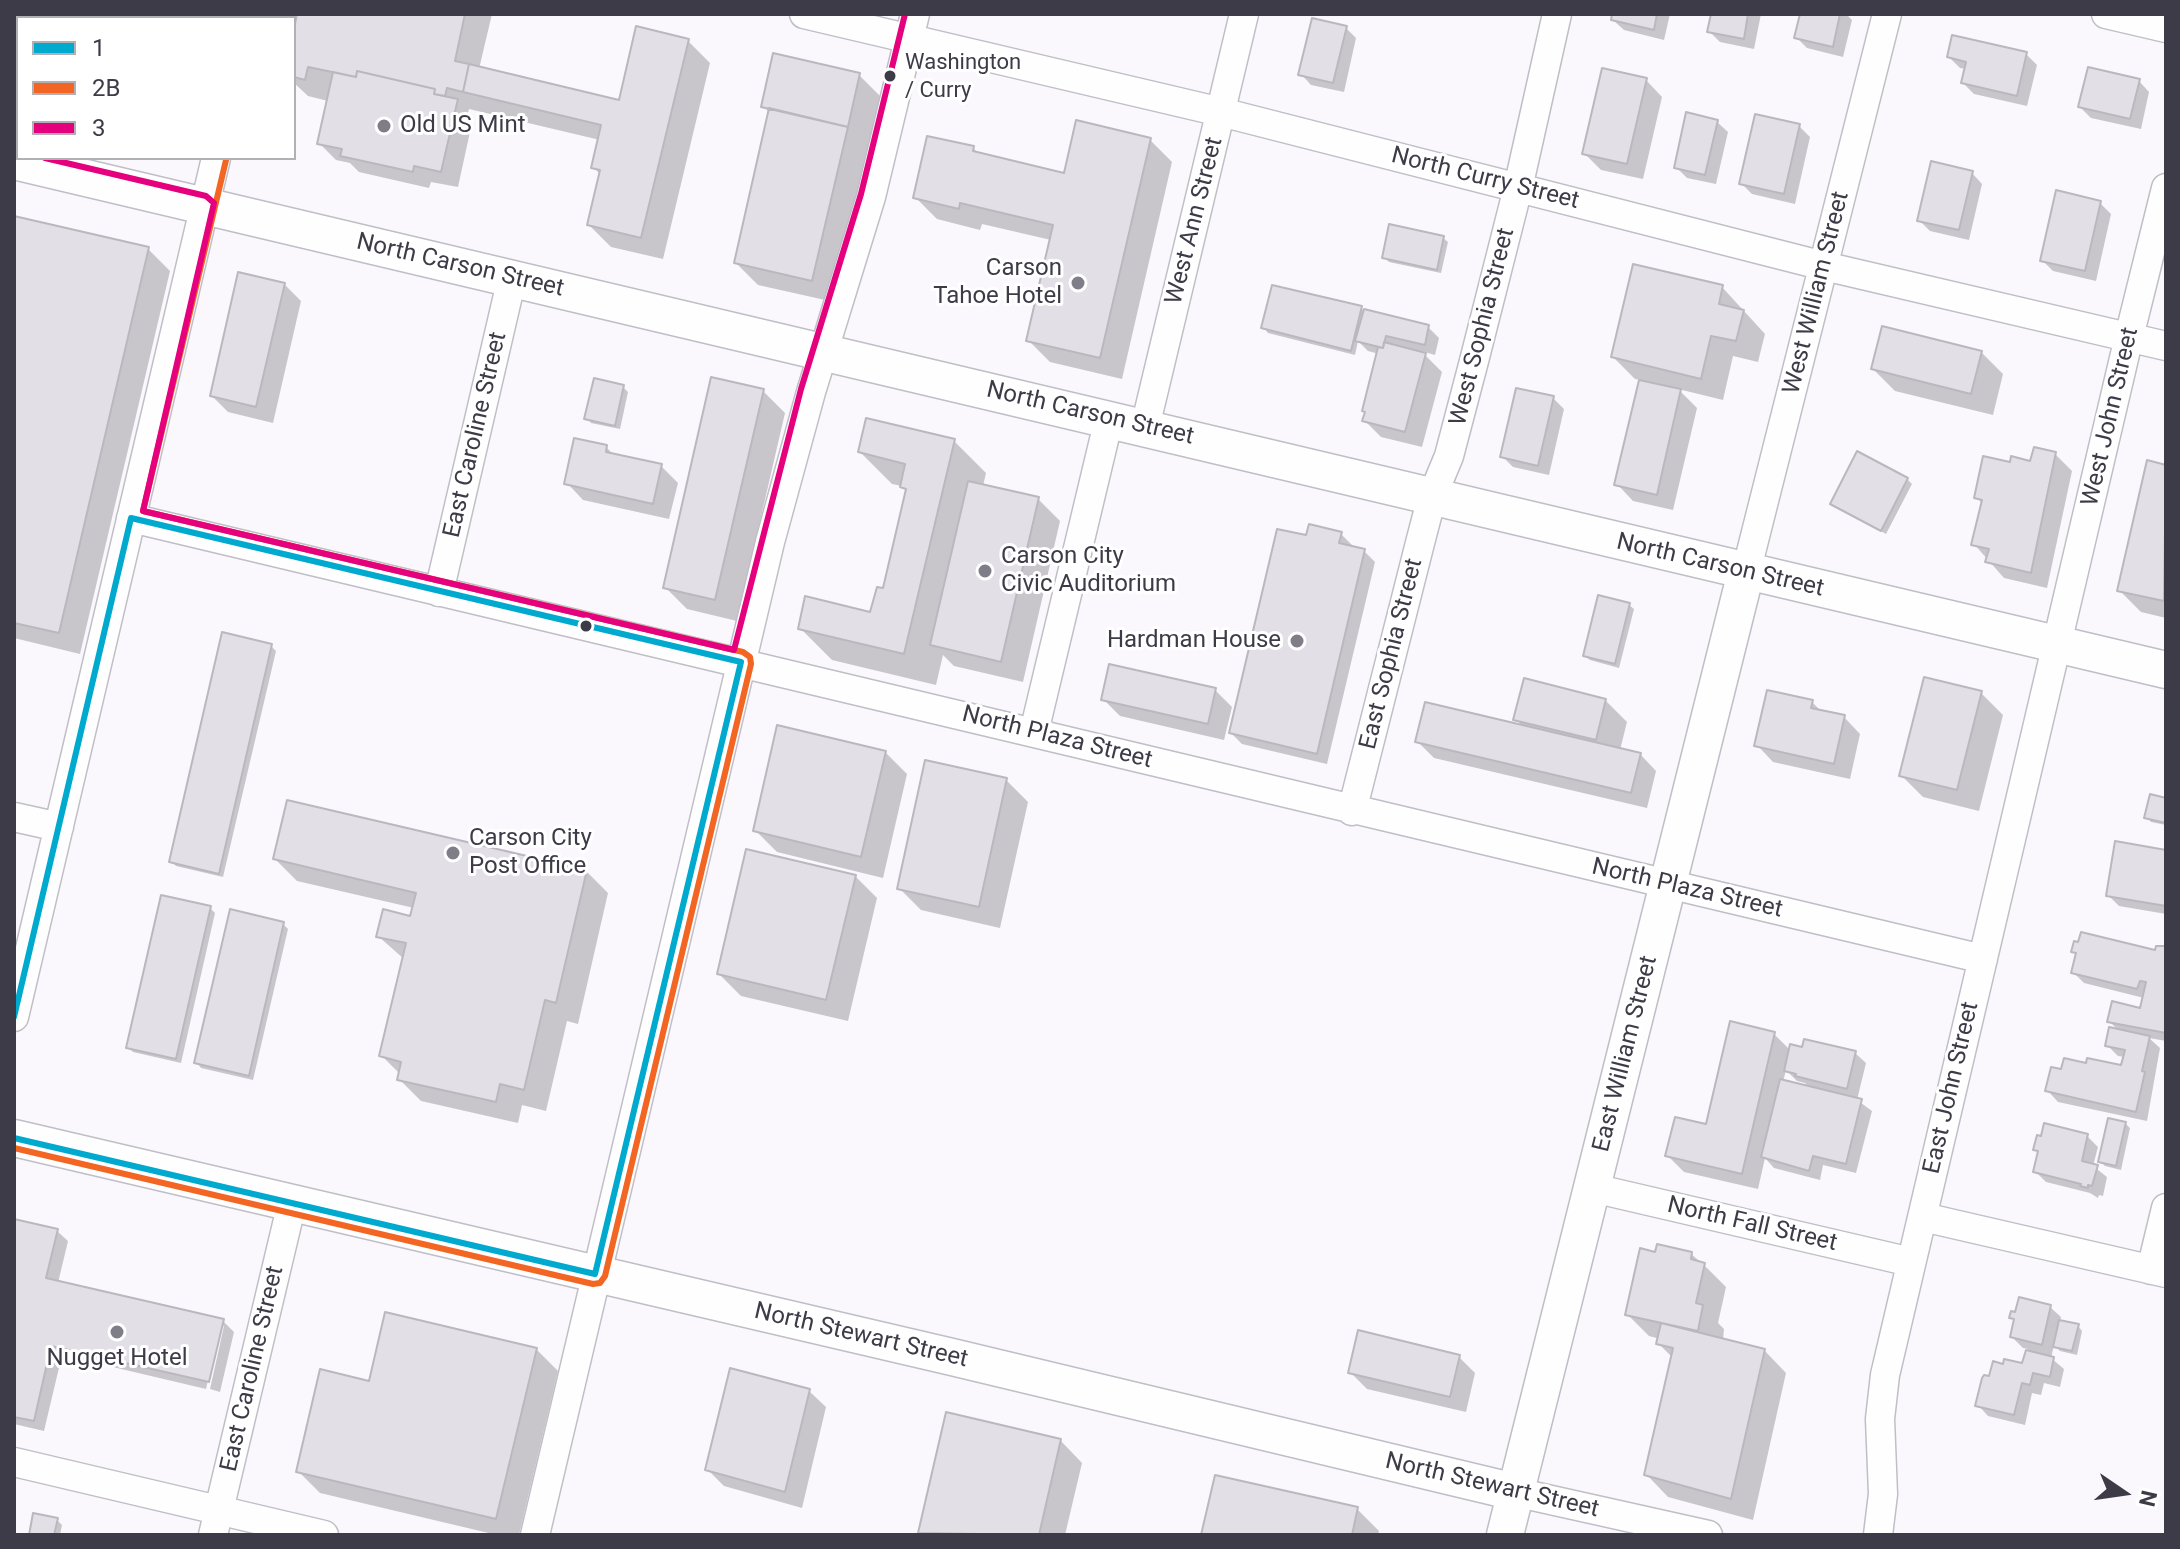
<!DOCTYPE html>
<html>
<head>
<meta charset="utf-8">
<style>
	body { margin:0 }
	#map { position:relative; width:2180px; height:1549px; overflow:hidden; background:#faf8fd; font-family:Roboto,sans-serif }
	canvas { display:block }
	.frame { position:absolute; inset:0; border:16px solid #3d3b47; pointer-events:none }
	.legend { position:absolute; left:16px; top:16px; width:280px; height:144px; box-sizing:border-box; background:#fff; border:2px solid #b1b1b5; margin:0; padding:10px 14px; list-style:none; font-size:24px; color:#3d3b47 }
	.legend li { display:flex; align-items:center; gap:16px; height:40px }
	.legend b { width:40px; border:2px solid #b1b1b5 }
	.north { position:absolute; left:2084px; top:1453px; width:80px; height:80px; -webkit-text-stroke:6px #fff; paint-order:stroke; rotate:103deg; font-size:22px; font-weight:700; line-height:32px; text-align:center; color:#3d3b47 }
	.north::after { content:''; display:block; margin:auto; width:28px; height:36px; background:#3d3b47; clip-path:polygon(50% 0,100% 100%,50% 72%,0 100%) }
</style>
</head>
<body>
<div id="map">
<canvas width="2180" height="1549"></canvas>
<div class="frame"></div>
<ul class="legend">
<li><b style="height:10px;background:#00a9ce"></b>1</li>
<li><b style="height:10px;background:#f26522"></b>2B</li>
<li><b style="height:10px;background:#e5007d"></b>3</li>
</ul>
<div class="north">N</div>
</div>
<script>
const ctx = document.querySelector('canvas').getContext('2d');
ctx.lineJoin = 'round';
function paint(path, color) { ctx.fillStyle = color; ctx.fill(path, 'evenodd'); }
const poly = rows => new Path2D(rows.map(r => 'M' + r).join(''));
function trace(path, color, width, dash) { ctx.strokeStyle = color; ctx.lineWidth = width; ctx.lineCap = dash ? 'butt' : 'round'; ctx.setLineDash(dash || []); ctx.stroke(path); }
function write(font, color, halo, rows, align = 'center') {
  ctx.font = font + ' Roboto,sans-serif'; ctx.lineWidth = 6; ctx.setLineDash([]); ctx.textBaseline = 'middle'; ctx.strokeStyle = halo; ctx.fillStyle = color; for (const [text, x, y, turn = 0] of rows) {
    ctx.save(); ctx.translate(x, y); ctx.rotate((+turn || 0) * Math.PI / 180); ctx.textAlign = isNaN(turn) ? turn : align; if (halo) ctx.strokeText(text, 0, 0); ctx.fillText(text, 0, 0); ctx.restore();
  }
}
const shadow = poly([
	[300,14,492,14,479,69,620,102,688,41,710,63,663,259,611,247,589,225,601,175,594,168,600,140,469,109,468,113,473,118,458,187,431,182,429,188,359,172,350,163,336,160,319,143,328,101,308,96,294,83,294,38],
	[1614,14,1670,14,1664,40,1624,30,1613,20],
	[1713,14,1761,14,1754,49,1720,42,1710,32],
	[1802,14,1846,14,1852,20,1843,57,1807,48,1797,38],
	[1346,28,1356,38,1344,92,1311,85,1301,74],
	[2026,54,2037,65,2027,106,1974,94,1963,83,1966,69,1960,68,1949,57],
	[859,75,881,97,834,302,758,285,736,263,770,113,763,106],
	[1646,80,1662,97,1643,179,1601,170,1584,153],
	[2139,81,2149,92,2141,129,2091,118,2080,107],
	[1717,122,1728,132,1716,184,1687,178,1676,167],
	[1799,126,1810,137,1795,204,1752,194,1741,183],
	[1150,140,1172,162,1122,379,1050,362,1028,340,1051,240,982,224,980,230,937,219,915,197,973,148,979,154,1066,175],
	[1972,173,1982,184,1969,240,1930,231,1919,220],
	[2100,203,2111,214,2096,281,2053,271,2042,260],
	[14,218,148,249,170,271,80,654,14,638],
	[1443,238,1448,242,1441,273,1389,262,1384,257],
	[284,284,301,301,273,423,228,412,212,396],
	[1722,287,1765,334,1758,362,1733,356,1723,400,1678,389,1697,408,1673,510,1633,501,1617,484,1641,380,1635,379,1613,357],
	[1361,308,1364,311,1428,327,1439,338,1435,355,1421,351,1442,372,1422,447,1381,437,1364,420,1379,354,1368,351,1358,341,1355,355,1268,333,1264,328],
	[1981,352,2003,374,1993,415,1895,391,1873,369],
	[623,387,628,392,620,429,591,423,587,418],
	[763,391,785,413,737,621,687,609,665,587],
	[1553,398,1564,409,1549,475,1513,467,1502,456],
	[954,441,986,473,983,486,1038,499,1060,521,1023,682,954,666,943,655,936,685,832,660,800,628,872,614,884,591,907,492,902,486,892,484,860,452],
	[606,447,615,456,661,466,678,483,669,519,583,500,567,483],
	[2055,454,2072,471,2047,588,2004,578,1974,544,1983,504,1976,497,2011,464,2032,463],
	[2149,463,2166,467,2166,618,2141,612,2119,590],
	[1907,479,1912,484,1886,534,1832,504],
	[1341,534,1352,545,1351,548,1364,551,1375,562,1327,764,1242,744,1231,733,1308,538],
	[1629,605,1634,609,1619,668,1590,660,1585,656],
	[271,646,276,651,223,877,176,866,171,861],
	[1215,690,1232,707,1224,740,1120,716,1103,699],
	[1981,693,2003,715,1979,811,1923,797,1901,775],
	[1605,700,1627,722,1620,750,1640,754,1656,771,1647,808,1434,758,1417,741,1523,727,1516,719],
	[1812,702,1822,712,1844,717,1860,734,1850,779,1773,762,1757,745],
	[885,752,907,774,883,878,777,852,755,830],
	[1006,780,1028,802,1000,928,921,910,899,888],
	[2166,800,2166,825,2151,822,2147,817],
	[2166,852,2166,914,2119,906,2108,895],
	[275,859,586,871,608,893,578,1024,567,1021,546,1111,522,1105,518,1123,421,1101,399,1079,400,1074,382,1056,404,959,378,936,412,918,414,908,297,881],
	[855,876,877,898,848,1021,741,996,719,974],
	[210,908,215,913,181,1063,133,1052,128,1047],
	[283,924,288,929,253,1080,201,1068,197,1063],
	[2166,948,2166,1041,2149,1038,2160,1048,2147,1121,2058,1102,2048,1091,2063,1071,2088,1065,2123,1068,2125,1057,2118,1056,2107,1045,2119,1031,2109,1021,2141,1010,2144,998,2084,983,2073,972,2077,956,2073,952,2156,953],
	[1774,1034,1791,1051,1855,1053,1866,1063,1857,1100,1872,1111,1856,1173,1823,1165,1820,1180,1774,1168,1765,1158,1758,1189,1684,1172,1667,1155,1707,1126],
	[1786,1070,1797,1081,1805,1083,1810,1088,1783,1082],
	[2125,1123,2130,1128,2121,1170,2105,1166,2100,1161],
	[2087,1136,2098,1147,2093,1166,2107,1177,2103,1196,2099,1195,2098,1198,2090,1193,2046,1182,2035,1171,2039,1153,2036,1150],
	[14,1225,57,1231,68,1241,58,1283,223,1321,234,1332,220,1392,210,1389,224,1326,220,1326,206,1389,62,1355,44,1431,14,1424],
	[1657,1254,1691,1254,1704,1265,1726,1287,1718,1323,1724,1329,1723,1340,1764,1350,1786,1373,1753,1520,1668,1497,1646,1474,1673,1358,1659,1344,1660,1339,1649,1336,1627,1314],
	[2050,1307,2061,1317,2060,1322,2078,1326,2082,1331,2077,1355,2060,1351,2054,1345,2051,1358,2064,1369,2060,1387,2044,1383,2041,1395,2032,1393,2025,1425,1988,1416,1978,1405,1991,1378,2024,1366,2028,1349,2023,1348,2012,1337,2015,1321,2011,1317],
	[536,1349,558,1371,519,1535,497,1535,320,1493,298,1471,370,1383],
	[1459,1357,1475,1373,1466,1412,1367,1389,1350,1372],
	[809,1391,826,1407,802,1508,724,1486,708,1470],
	[1060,1440,1082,1463,1065,1535,922,1535,920,1533],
	[1357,1509,1379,1531,1378,1535,1203,1535],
	[57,1520,62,1525,60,1535,31,1535]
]);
const building = poly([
	[297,14,465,14,455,61,469,64,463,92,447,88,445,96,434,94,435,89,357,71,356,77,308,67,305,80,294,77,294,29,297,14],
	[1612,14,1657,14,1654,30,1611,20,1612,14],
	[1711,14,1748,14,1744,39,1707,32,1711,14],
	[1800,14,1840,14,1833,47,1794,38,1800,14],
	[1312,18,1347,26,1333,83,1298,75,1312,18],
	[636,26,689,39,641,238,587,225,600,170,591,168,601,125,463,92,469,64,619,100,636,26],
	[1952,35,2027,52,2017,96,1961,83,1966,62,1947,57,1952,35],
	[773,53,860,73,848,127,761,107,773,53],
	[2088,67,2140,79,2130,119,2078,107,2088,67],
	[1602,68,1647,78,1627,164,1582,154,1602,68],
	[357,71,435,89,434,94,458,99,441,172,414,166,413,172,340,156,342,149,317,144,333,72,356,77,357,71],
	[769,108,848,127,812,281,734,263,769,108],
	[1686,112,1718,120,1705,175,1674,168,1686,112],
	[1755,114,1800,124,1784,194,1739,184,1755,114],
	[1076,120,1151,138,1100,358,1026,341,1053,225,960,203,959,209,913,198,927,136,974,146,973,151,1064,173,1076,120],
	[1931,161,1973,171,1959,230,1917,221,1931,161],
	[2056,190,2101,201,2085,271,2040,261,2056,190],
	[14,216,149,247,59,633,14,623,14,216],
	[1389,224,1444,236,1437,270,1382,258,1389,224],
	[1633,264,1723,285,1719,304,1744,310,1736,341,1711,336,1701,379,1611,357,1633,264],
	[238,272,285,283,256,407,210,396,238,272],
	[1272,285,1362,306,1351,351,1261,328,1272,285],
	[1364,309,1429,325,1425,345,1386,336,1383,348,1355,341,1364,309],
	[1882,326,1982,351,1971,394,1871,369,1882,326],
	[1384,342,1426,353,1405,432,1362,421,1365,412,1362,411,1378,347,1383,348,1384,342],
	[711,377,764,389,715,600,663,588,711,377],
	[594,378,624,385,615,426,584,419,594,378],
	[1639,380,1681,389,1657,495,1614,485,1639,380],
	[1516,388,1554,396,1538,466,1500,457,1516,388],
	[866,418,955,439,904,654,798,629,805,596,870,612,877,587,883,588,906,489,900,487,905,464,858,452,866,418],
	[574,438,607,445,606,452,662,464,653,504,564,484,574,438],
	[2034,447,2056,452,2031,573,1985,562,1989,549,1971,545,1982,500,1974,498,1983,456,2010,462,2011,456,2030,461,2034,447],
	[1857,451,1908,478,1881,531,1830,504,1857,451],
	[2147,460,2166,465,2164,601,2117,591,2147,460],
	[968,481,1039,497,1001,662,930,645,968,481],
	[1309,524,1342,532,1339,543,1365,549,1317,754,1229,733,1277,529,1306,535,1309,524],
	[1598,595,1630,603,1615,664,1583,656,1598,595],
	[222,632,272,644,219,874,169,862,222,632],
	[1109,664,1216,688,1208,724,1101,700,1109,664],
	[1924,677,1982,691,1957,790,1899,776,1924,677],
	[1524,678,1606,699,1596,740,1513,720,1524,678],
	[1767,690,1813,700,1811,708,1845,715,1834,764,1754,746,1767,690],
	[1425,702,1641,753,1631,793,1415,742,1425,702],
	[777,725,886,751,861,857,753,831,777,725],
	[925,760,1007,778,979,907,897,889,925,760],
	[2150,794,2166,798,2166,823,2144,818,2150,794],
	[287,800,587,870,556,1003,545,1000,524,1090,500,1084,496,1102,397,1080,401,1062,379,1056,406,943,376,937,383,909,410,916,416,893,273,859,287,800],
	[2115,841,2166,850,2166,906,2106,896,2115,841],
	[746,849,856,875,826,1000,717,974,746,849],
	[161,895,211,906,176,1059,126,1048,161,895],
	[230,909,284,922,249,1076,194,1063,230,909],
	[2081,932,2155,950,2156,946,2166,946,2166,1033,2107,1022,2112,1001,2140,1008,2146,982,2140,981,2137,989,2071,973,2076,953,2071,952,2074,941,2078,942,2081,932],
	[1730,1021,1775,1032,1742,1174,1665,1156,1675,1117,1706,1124,1730,1021],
	[2109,1027,2150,1036,2142,1071,2145,1072,2136,1112,2045,1091,2051,1067,2061,1069,2064,1058,2086,1063,2087,1058,2121,1065,2125,1050,2105,1046,2109,1027],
	[1804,1039,1856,1051,1847,1089,1795,1076,1796,1074,1784,1071,1790,1044,1802,1047,1804,1039],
	[1780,1079,1862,1099,1846,1164,1813,1156,1809,1171,1761,1157,1780,1079],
	[2108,1118,2126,1122,2116,1166,2098,1162,2108,1118],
	[2044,1123,2088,1134,2082,1161,2098,1165,2092,1186,2088,1185,2088,1188,2080,1186,2081,1184,2033,1172,2038,1151,2033,1150,2037,1135,2041,1136,2044,1123],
	[14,1219,58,1229,46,1278,224,1319,209,1382,51,1346,34,1421,14,1417,14,1219],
	[1657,1244,1692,1252,1691,1259,1705,1263,1696,1303,1703,1305,1698,1331,1625,1315,1640,1248,1655,1252,1657,1244],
	[2019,1297,2051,1305,2042,1345,2010,1337,2014,1319,2009,1318,2011,1311,2015,1312,2019,1297],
	[385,1312,537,1348,496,1519,296,1472,320,1369,369,1381,385,1312],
	[2059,1320,2079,1324,2072,1351,2053,1347,2059,1320],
	[1661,1323,1765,1349,1731,1499,1644,1475,1673,1348,1656,1344,1661,1323],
	[1358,1330,1460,1355,1450,1397,1348,1373,1358,1330],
	[2026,1350,2054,1357,2050,1377,2033,1373,2030,1385,2022,1383,2014,1415,1975,1406,1982,1378,1984,1375,1989,1376,1993,1361,2003,1364,2004,1359,2022,1363,2026,1350],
	[730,1368,810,1389,785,1492,705,1470,730,1368],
	[946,1412,1061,1439,1039,1535,918,1533,946,1412],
	[1215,1475,1358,1507,1352,1535,1201,1535,1215,1475],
	[33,1513,58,1518,54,1535,29,1535,33,1513]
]);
const minor = poly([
	[804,14,1221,112,1824,266,2166,346],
	[2106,14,2166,28],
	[250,18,251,14],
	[1145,427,1244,14],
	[131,518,1983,959],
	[1746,572,1887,14],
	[439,592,512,278],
	[1034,732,1109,419],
	[1352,811,1420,543,1432,497,1449,456,1474,361,1518,188,1557,14],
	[14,817,59,827],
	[14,1017,216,158],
	[1593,1188,1911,1262],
	[1923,1217,2166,1273],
	[2151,1270,2166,1208],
	[14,1462,324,1535],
	[1515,1492,1708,1535],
	[213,1535,292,1203],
	[535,1535,770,542,811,392,871,197,915,14],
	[1878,1535,1883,1494,1880,1419,1885,1375,2129,337,2166,188]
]);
const major = poly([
	[14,161,2166,670],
	[14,1138,952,1357,1515,1492],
	[1505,1535,1746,572]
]);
const bus1 = poly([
	[14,1017,131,518,741,662,595,1274,14,1138]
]);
const bus2 = poly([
	[14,1148,593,1284,600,1283,605,1276,751,664,750,657,743,652,143,511,226,160]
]);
const bus3 = poly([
	[45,158,206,196,214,203,143,511,734,650,801,389,861,194,905,14]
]);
const markers = [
	[890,76,7,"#3d3b47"],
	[384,126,8,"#7f7d87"],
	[1078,283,8,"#7f7d87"],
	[985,571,8,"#7f7d87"],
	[586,626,7,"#3d3b47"],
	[1297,641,8,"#7f7d87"],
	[453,853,8,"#7f7d87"],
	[117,1332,8,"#7f7d87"]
];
const busNames = [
	["Washington",905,63],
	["/ Curry",905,91]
];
const poiNames = [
	["Old US Mint",400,126],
	["Carson",1062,269,"right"],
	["Tahoe Hotel",1062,297,"right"],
	["Carson City",1001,557],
	["Civic Auditorium",1001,585],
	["Hardman House",1281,641,"right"],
	["Carson City",469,839],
	["Post Office",469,867],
	["Nugget Hotel",117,1359,"center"]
];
const streetNames = [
	["North Curry Street",1485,179,14],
	["West Ann Street",1195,221,-76],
	["North Carson Street",460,266,13],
	["West William Street",1817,293,-76],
	["West Sophia Street",1483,327,-76],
	["North Carson Street",1090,414,13],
	["West John Street",2111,417,-77],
	["East Caroline Street",476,435,-77],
	["North Carson Street",1720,566,13],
	["East Sophia Street",1392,654,-76],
	["North Plaza Street",1057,738,14],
	["North Plaza Street",1687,889,13],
	["East William Street",1626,1054,-76],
	["East John Street",1952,1088,-77],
	["North Fall Street",1752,1225,13],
	["North Stewart Street",861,1336,13],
	["East Caroline Street",253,1369,-77],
	["North Stewart Street",1492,1486,13]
];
paint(shadow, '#0003');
paint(building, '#e3dfe7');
trace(building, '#bbb7bf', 2);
trace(minor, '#c0bec6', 31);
trace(major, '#c0bec6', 39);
trace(minor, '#fefeff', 28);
trace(major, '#fefeff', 36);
trace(bus1, '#00a9ce', 6);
trace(bus2, '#f26522', 6);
trace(bus3, '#e5007d', 6);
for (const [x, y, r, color] of markers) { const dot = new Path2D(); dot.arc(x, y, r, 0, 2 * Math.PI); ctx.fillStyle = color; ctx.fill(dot); trace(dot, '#fff', 3); }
write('22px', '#3d3b47', '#fff', busNames, 'left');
write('24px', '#3d3b47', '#fff', poiNames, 'left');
write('24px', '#3d3b47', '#fff', streetNames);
</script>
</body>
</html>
